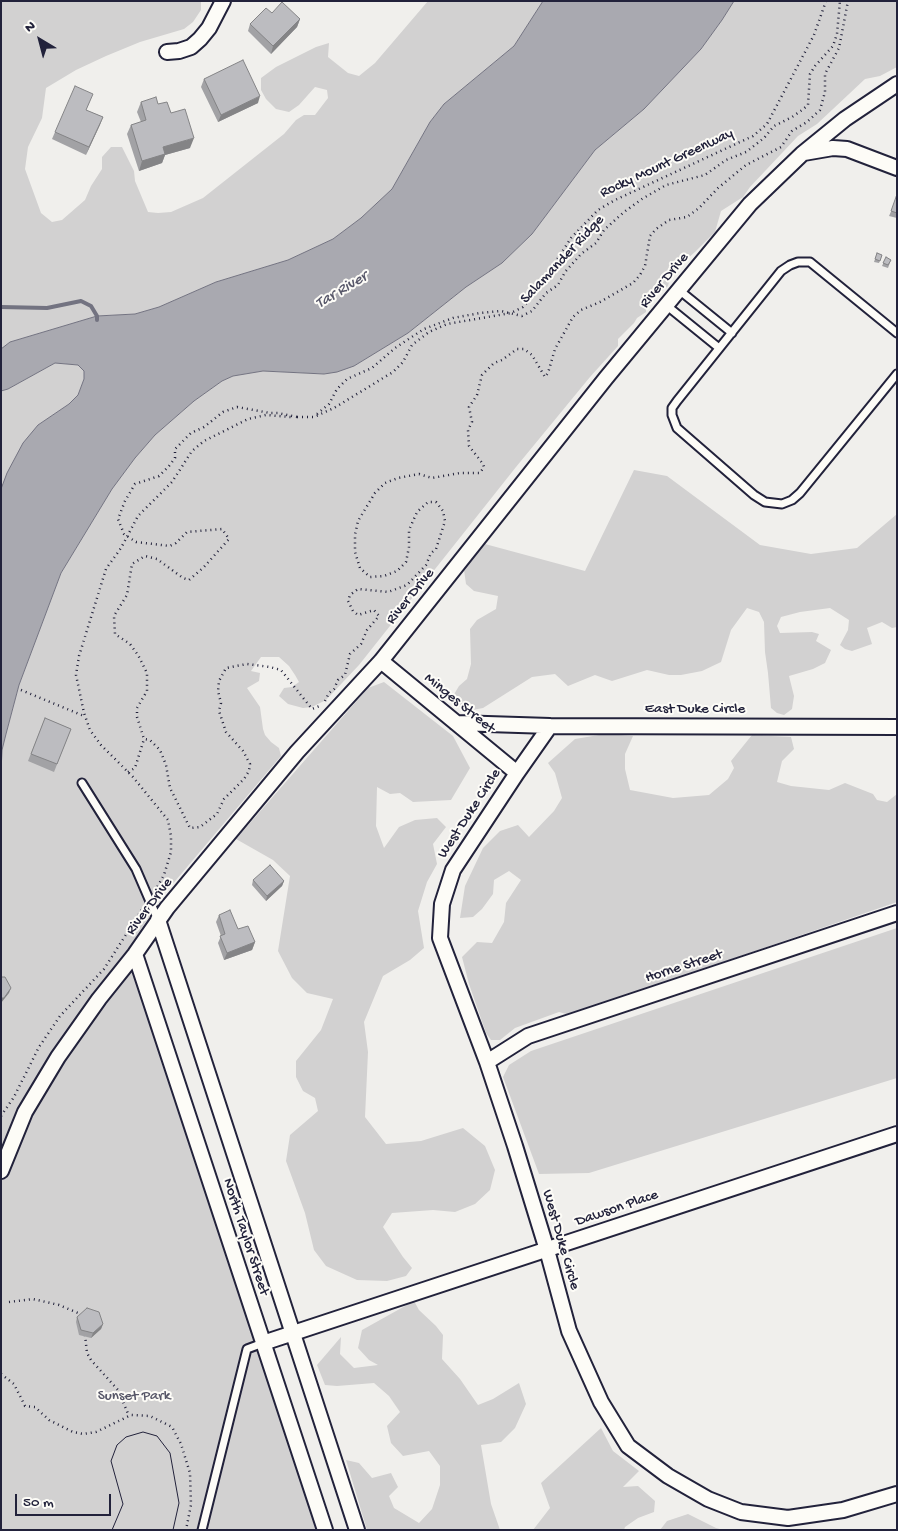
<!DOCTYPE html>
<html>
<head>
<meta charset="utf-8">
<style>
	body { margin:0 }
	#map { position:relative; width:898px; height:1531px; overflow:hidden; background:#f0efec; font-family:"Gochi Hand",sans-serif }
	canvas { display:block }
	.frame { position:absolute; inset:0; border:2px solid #22223b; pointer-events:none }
	.north { position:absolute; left:15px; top:15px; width:50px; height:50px; -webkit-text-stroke:4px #fdfcf7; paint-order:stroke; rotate:323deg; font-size:14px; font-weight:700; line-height:20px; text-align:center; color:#22223b }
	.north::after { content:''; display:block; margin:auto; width:18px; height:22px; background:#22223b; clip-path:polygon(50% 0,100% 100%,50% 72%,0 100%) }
	.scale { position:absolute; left:15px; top:1494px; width:96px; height:22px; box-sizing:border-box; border:2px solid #22223b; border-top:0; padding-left:6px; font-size:15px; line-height:18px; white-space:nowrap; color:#22223b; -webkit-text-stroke:4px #fdfcf7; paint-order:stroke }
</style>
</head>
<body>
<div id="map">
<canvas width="898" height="1531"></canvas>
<div class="frame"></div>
<div class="north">N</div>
<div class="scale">50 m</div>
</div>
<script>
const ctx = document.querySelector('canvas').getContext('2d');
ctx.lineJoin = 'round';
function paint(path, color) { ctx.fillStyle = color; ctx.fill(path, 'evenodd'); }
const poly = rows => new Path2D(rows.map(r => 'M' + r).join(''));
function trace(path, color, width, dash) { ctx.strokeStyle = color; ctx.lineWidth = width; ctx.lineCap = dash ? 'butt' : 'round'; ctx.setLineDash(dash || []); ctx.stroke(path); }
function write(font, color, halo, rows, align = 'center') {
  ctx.font = font + ' "Gochi Hand",sans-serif'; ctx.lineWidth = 4; ctx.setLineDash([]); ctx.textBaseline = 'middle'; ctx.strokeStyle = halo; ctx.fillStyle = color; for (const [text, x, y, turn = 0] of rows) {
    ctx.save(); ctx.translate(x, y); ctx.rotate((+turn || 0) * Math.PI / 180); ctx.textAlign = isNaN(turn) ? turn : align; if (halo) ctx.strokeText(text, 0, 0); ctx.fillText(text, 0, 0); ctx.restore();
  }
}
const green = poly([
	[1,1,201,1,201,10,193,22,184,29,140,42,106,56,76,70,46,88,42,118,28,147,25,169,41,213,52,222,62,220,85,200,91,186,102,169,102,157,111,147,122,147,134,171,135,181,148,212,158,213,171,212,203,198,284,134,296,120,304,115,315,115,328,98,327,90,315,87,299,105,289,112,276,109,266,99,261,90,261,78,276,67,316,47,329,43,328,57,348,73,359,76,375,63,428,1,543,1,514,46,444,104,430,122,392,189,361,218,333,239,288,260,216,282,159,307,135,314,97,316,10,342,1,349],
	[734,1,897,1,897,67,880,76,865,79,817,124,798,136,750,187,743,197,721,211,715,232,695,252,665,278,669,282,668,286,658,295,651,297,639,306,644,305,646,308,646,312,637,318,634,323,618,339,618,346,590,377,516,467,359,665,326,700,312,707,303,708,288,704,279,696,284,688,292,687,299,682,295,675,289,666,279,657,261,657,251,671,260,673,259,681,247,688,260,707,263,729,265,735,271,742,279,748,281,756,165,893,127,950,318,1530,1,1530,2,750,19,685,61,573,112,489,135,458,155,435,194,401,222,381,233,376,263,371,324,374,354,366,408,333,466,287,502,263,532,234,595,150,644,109,701,49,722,20],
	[55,363,78,365,84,371,84,379,78,395,69,404,38,425,1,489,1,391,8,389],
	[634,470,667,476,760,545,811,554,857,548,897,514,897,627,892,628,882,622,867,628,872,644,852,651,845,649,840,645,848,630,849,620,830,608,800,612,781,617,777,626,780,633,812,632,819,634,816,641,831,650,825,663,813,669,789,676,794,696,792,709,784,715,777,713,771,708,768,673,765,652,764,622,759,612,747,608,731,630,721,662,702,671,681,675,669,675,647,670,612,681,595,675,568,686,555,674,532,677,483,708,467,711,450,701,459,686,467,679,471,664,470,629,477,620,496,609,498,596,474,591,466,584,464,570,485,544,585,571],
	[384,682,453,736,470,768,451,800,413,802,400,793,390,794,377,787,376,826,384,848,399,827,415,820,437,818,446,827,433,844,437,864,427,882,418,911,424,948,410,960,383,976,364,1022,368,1052,365,1117,386,1144,421,1141,463,1128,485,1146,495,1170,490,1190,475,1204,455,1212,433,1210,392,1213,383,1227,403,1257,412,1268,406,1276,387,1281,357,1280,326,1266,314,1250,305,1213,286,1161,290,1135,318,1111,315,1098,303,1091,296,1077,296,1061,321,1030,333,999,307,993,292,978,278,951,290,876,273,860,236,839,368,688],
	[605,734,633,736,625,754,625,769,630,790,673,798,709,795,728,779,734,768,731,761,752,735,791,737,794,749,782,761,777,782,791,786,829,790,845,783,873,794,877,800,887,802,897,794,897,902,570,1015,559,1012,515,1028,500,1040,491,1040,486,1033,469,984,462,957,477,942,492,943,504,922,506,903,521,880,509,871,494,880,493,894,482,909,473,917,460,918,465,886,483,848,500,831,518,825,529,837,554,811,562,798,555,773,548,763,575,739],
	[897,928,897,1078,589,1173,539,1174,503,1077,509,1065,531,1051],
	[414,1301,419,1310,436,1326,443,1335,442,1359,460,1379,478,1405,493,1399,519,1383,526,1404,515,1428,501,1442,481,1445,491,1504,500,1530,367,1530,346,1460,359,1463,372,1478,391,1473,398,1487,389,1496,394,1508,419,1523,432,1509,440,1485,440,1466,429,1451,403,1456,391,1443,387,1426,400,1412,389,1396,374,1383,337,1386,325,1385,317,1365,341,1337,340,1354,354,1368,378,1365,369,1360,358,1348,362,1330],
	[601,1428,613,1451,639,1471,623,1487,638,1486,655,1501,654,1512,638,1518,625,1527,624,1530,533,1530,550,1508,541,1483],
	[688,1514,716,1528,724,1530,660,1530,667,1521]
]);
const water = poly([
	[543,1,734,1,722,20,701,49,644,109,595,150,532,234,502,263,466,287,408,333,354,366,337,372,324,374,263,371,233,376,222,381,194,401,155,435,135,458,112,489,61,573,19,685,6,734,2,750,1,772,1,489,7,473,23,443,38,425,69,404,78,395,84,379,84,371,78,365,55,363,8,389,1,391,1,349,10,342,97,316,135,314,159,307,216,282,288,260,333,239,361,218,392,189,430,122,444,104,514,46,543,1]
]);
const stream = poly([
	[1,307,47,308,81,301,91,306,97,316,97,320]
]);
const path = poly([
	[317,414,329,404,337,389,347,379,372,368,395,348,424,329,453,318,480,313,501,311,522,316,532,311,546,293,558,285,565,272,581,254,596,243,604,230,624,212,642,199,666,185,705,175,726,160,746,152,764,138,774,126,792,117,802,110,808,105,810,74,815,66,833,46,837,34,840,1],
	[297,417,278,413,270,413,237,407,223,412,204,427,191,433,175,449,175,458,169,466,159,476,135,484,125,501,118,519,124,534,136,542,170,546,176,543,187,532,222,529,229,539,204,567,189,580,183,578,157,559,145,556,132,564,127,595,114,616,115,634,130,644,138,655,147,673,147,691,137,708,137,717,144,739,150,740,160,750,166,765,170,788,190,828,200,827,217,814,224,799,244,779,249,771,250,764,243,751,226,732,219,711,221,703,218,691,219,681,226,668,247,664,270,667,281,670,312,709,322,705],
	[297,417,314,417,334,408,393,372,403,362,412,345,429,332,447,324,511,313,523,307,536,292,571,238,598,210,615,200,753,136,767,124,814,35,826,1],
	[21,690,84,716],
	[325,701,329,693,334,689,338,680,345,675,350,654,361,644,367,630,379,616,374,610,358,615,353,611,348,601,350,595,358,589,388,592,407,585,426,565,431,553,436,549,445,521,443,511,436,502,428,502,417,512,409,530,409,547,406,562,397,571,384,576,370,577,360,568,355,552,355,535,358,521,375,493,385,483,398,478,419,474,432,478,460,473,480,473,484,467,483,464,469,446,468,430,472,422,469,407,477,395,482,375,494,363,502,360,517,349,524,349,532,355,545,377,548,373,555,349,573,317,581,310,600,302,633,283,640,275,645,266,650,236,656,229,669,220,687,217,699,208,718,188,746,165,781,147,792,131,807,122,820,110,825,92,825,74,839,48,848,1],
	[128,772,135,768,144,739],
	[155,891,164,875,171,852,171,836,168,820,133,777,101,745,90,730,84,713,76,675,79,656,106,569,121,548,138,516,172,482,192,451,204,441,248,419,266,415,291,417],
	[1,1116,14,1097,39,1047,60,1016,104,969,143,908],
	[9,1302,33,1299,59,1305,78,1313,80,1317],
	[85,1335,87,1353,91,1360,118,1390,129,1416],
	[1,1374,14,1384,25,1406,35,1407,49,1420,73,1432,83,1434,96,1432,131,1415,150,1416,172,1427,181,1444,190,1473,191,1505,186,1530]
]);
const service = poly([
	[679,290,732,333],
	[666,305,719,348],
	[897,333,810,262,798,262,790,265,781,271,677,401,672,408,672,415,677,428,754,495,765,502,782,504,792,500,800,493,897,374],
	[82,783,136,869,158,920],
	[202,1530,247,1349,263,1343]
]);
const minor = poly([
	[167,52,179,51,191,47,200,39,209,28,223,1],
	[804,153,833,148,847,149,897,168],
	[381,661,517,773],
	[456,723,550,726],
	[897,727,550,726,517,773,453,870,442,904,440,938,487,1062,515,1146,547,1250,569,1331,601,1402,628,1446,668,1476,708,1499,741,1512,788,1518,843,1510,897,1494],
	[158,920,357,1530],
	[135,954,325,1530],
	[487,1062,528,1036,897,913],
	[1,1171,25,1112,58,1057,99,999,135,954,167,908,297,752,381,661,606,378,750,204,802,154,845,119,897,84],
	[263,1343,897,1134]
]);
const tram = poly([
	[112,1530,123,1504,111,1461,117,1445,126,1437,143,1432,157,1436,170,1453,179,1503,173,1530]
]);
const wall = poly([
	[300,19,297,27,271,54,248,31,250,24],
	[204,79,258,103,218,122,201,87],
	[90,101,86,110,103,117,86,155,52,139,55,132],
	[141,102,158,104,171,113,190,148,165,155,162,163,139,171,127,134,131,125,141,122,137,112],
	[897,198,897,218,889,216],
	[877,253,882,255,879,263,874,262],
	[886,257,891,260,888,268,882,266],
	[45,718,71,729,54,772,28,761],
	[253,880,284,881,282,886,266,901,252,885],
	[219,915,255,942,252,950,224,960,218,943,221,936,216,922],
	[77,1317,103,1324,101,1329,91,1338,79,1335,76,1322]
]);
const shadedWall = poly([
	[300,19,297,27,271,54,273,46],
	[260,96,258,103,218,122,221,115],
	[103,117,100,125,86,155,89,147],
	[194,138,190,148,165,155,162,163,139,171,142,161,163,147],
	[284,881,282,886,266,901,267,896],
	[255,942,252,950,224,960,227,953],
	[11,988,9,993,1,1003,1,998],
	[103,1324,101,1329,91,1338,93,1333]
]);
const building = poly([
	[282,2,300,19,273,46,250,24,266,8,272,13,282,2],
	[243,60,260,96,221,115,204,79,243,60],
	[75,86,93,94,86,110,103,117,89,147,55,132,75,86],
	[156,97,158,104,167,102,171,113,185,109,194,138,163,147,165,154,142,161,131,125,146,120,141,102,156,97],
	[896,197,897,198,897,213,891,211,896,197],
	[877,253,882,255,880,261,875,259,877,253],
	[886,257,891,260,888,265,883,263,886,257],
	[45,718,71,729,57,764,31,754,45,718],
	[270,865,284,881,267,896,253,880,270,865],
	[230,910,238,929,248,926,255,942,227,953,220,936,225,934,219,915,230,910],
	[1,977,5,977,11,988,4,998,1,998,1,977],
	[87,1308,99,1312,103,1324,93,1333,81,1330,77,1317,87,1308]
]);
const streetNames = [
	["Rocky Mount Greenway",667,164,-25],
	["Salamander Ridge",563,260,-47],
	["River Drive",665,281,-50],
	["River Drive",411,597,-51],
	["Minges Street",459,704,39],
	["East Duke Circle",695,710],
	["West Duke Circle",470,814,-57],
	["River Drive",150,907,-53],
	["Horne Street",684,967,-18],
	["Dawson Place",617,1209,-19],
	["North Taylor Street",245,1237,72],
	["West Duke Circle",560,1240,74]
];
const parkNames = [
	["Sunset Park",134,1397]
];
const waterNames = [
	["Tar River",342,291,-31]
];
paint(green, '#d2d1d1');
paint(water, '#a9a9b0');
trace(water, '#737381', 1);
trace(stream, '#737381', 4);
trace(service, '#22223b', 11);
trace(minor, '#22223b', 18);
trace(path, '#22223b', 2.5, [1, 4]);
trace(service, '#fdfcf7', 7);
trace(minor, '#fdfcf7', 14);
trace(tram, '#22223b', 1);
paint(wall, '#a2a2a5');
paint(shadedWall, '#848486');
paint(building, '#bcbcc0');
trace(building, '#848486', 1);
write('15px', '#22223b', '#fdfcf7', streetNames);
write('15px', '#575768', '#fdfcf7', parkNames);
write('italic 16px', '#58586a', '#fdfcf7', waterNames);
</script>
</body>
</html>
